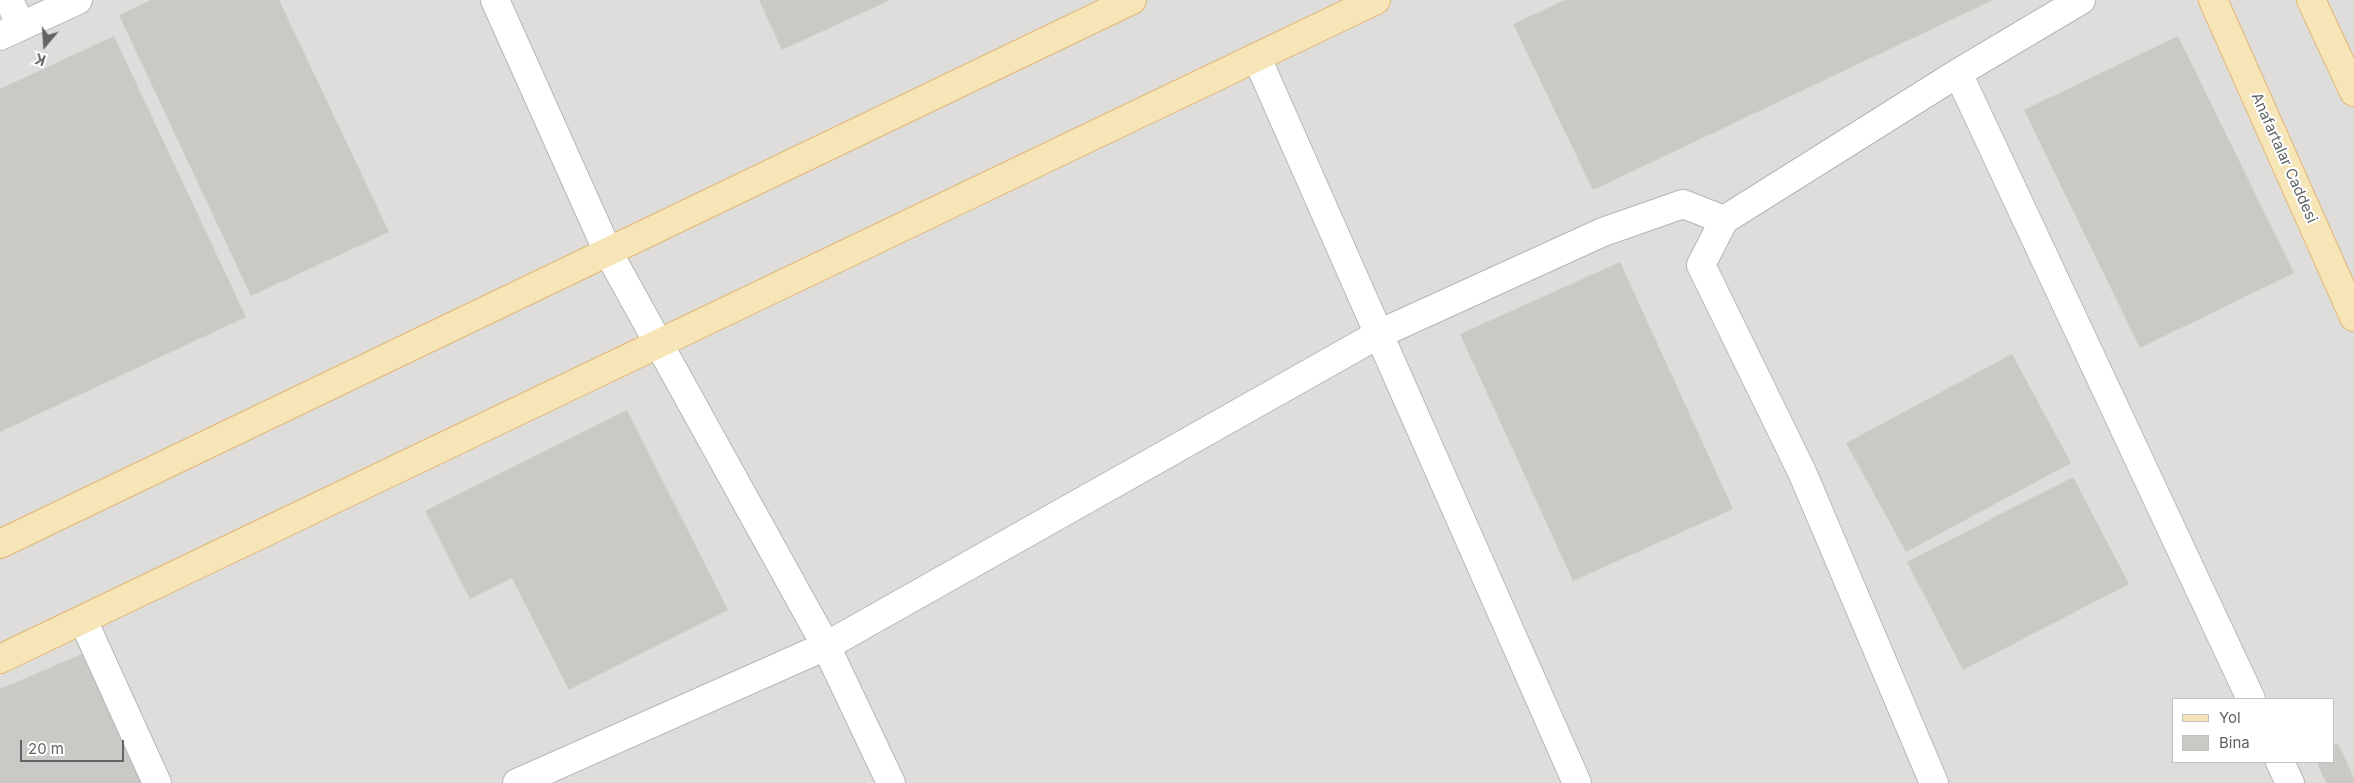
<!DOCTYPE html>
<html>
<head>
<meta charset="utf-8">
<style>
	body { margin:0 }
	#map { position:relative; width:2354px; height:783px; overflow:hidden; background:#f0eee9; font-family:Inter,sans-serif }
	canvas { display:block }
	.legend { position:absolute; left:2172px; top:698px; width:162px; height:65px; box-sizing:border-box; background:#fff; border:1px solid #bfc1c2; margin:0; padding:6px 9px; list-style:none; font-size:15px; color:#606467 }
	.legend li { display:flex; align-items:center; gap:10px; height:25px }
	.legend b { width:25px; border:1px solid #bfc1c2 }
	.north { position:absolute; left:20px; top:20px; width:50px; height:50px; -webkit-text-stroke:4px #fff; paint-order:stroke; rotate:198deg; font-size:14px; font-weight:700; line-height:20px; text-align:center; color:#606467 }
	.north::after { content:''; display:block; margin:auto; width:18px; height:22px; background:#606467; clip-path:polygon(50% 0,100% 100%,50% 72%,0 100%) }
	.scale { position:absolute; left:20px; top:740px; width:104px; height:22px; box-sizing:border-box; border:2px solid #606467; border-top:0; padding-left:6px; font-size:15px; line-height:18px; white-space:nowrap; color:#606467; -webkit-text-stroke:4px #fff; paint-order:stroke }
</style>
</head>
<body>
<div id="map">
<canvas width="2354" height="783"></canvas>
<ul class="legend">
<li><b style="height:6px;background:#f6e6b7"></b>Yol</li>
<li><b style="height:14px;background:#cbc9c5"></b>Bina</li>
</ul>
<div class="north">K</div>
<div class="scale">20 m</div>
</div>
<script>
const ctx = document.querySelector('canvas').getContext('2d');
ctx.lineJoin = 'round';
function paint(path, color) { ctx.fillStyle = color; ctx.fill(path, 'evenodd'); }
const poly = rows => new Path2D(rows.map(r => 'M' + r).join(''));
function trace(path, color, width, dash) { ctx.strokeStyle = color; ctx.lineWidth = width; ctx.lineCap = dash ? 'butt' : 'round'; ctx.setLineDash(dash || []); ctx.stroke(path); }
function write(font, color, halo, rows, align = 'center') {
  ctx.font = font + ' Inter,sans-serif'; ctx.lineWidth = 4; ctx.setLineDash([]); ctx.textBaseline = 'middle'; ctx.strokeStyle = halo; ctx.fillStyle = color; for (const [text, x, y, turn = 0] of rows) {
    ctx.save(); ctx.translate(x, y); ctx.rotate((+turn || 0) * Math.PI / 180); ctx.textAlign = isNaN(turn) ? turn : align; if (halo) ctx.strokeText(text, 0, 0); ctx.fillText(text, 0, 0); ctx.restore();
  }
}
const industrial = poly([
	[0,0,2354,0,2354,783,0,783],
	[2173,699,2333,699,2333,762,2173,762]
]);
const building = poly([
	[151,0,279,0,389,232,251,296,119,15],
	[759,0,890,0,782,50],
	[1565,0,1993,0,1593,190,1513,24],
	[114,36,246,317,0,432,0,89],
	[2178,36,2294,273,2140,348,2024,110],
	[1620,262,1733,509,1573,581,1460,334],
	[2012,354,2071,463,1906,552,1846,443],
	[627,410,728,610,569,690,512,578,470,599,425,511],
	[2073,477,2129,584,1963,670,1907,562],
	[89,651,146,783,0,783,0,689],
	[2338,743,2354,778,2354,783,2326,783,2317,762,2333,762,2333,745]
]);
const minor = poly([
	[9,0,21,26],
	[495,0,608,252,826,646,891,783],
	[0,36,78,0],
	[1257,58,1577,783],
	[1958,73,2251,699],
	[83,620,157,783],
	[2280,762,2290,783],
	[517,783,826,646,1379,334,1603,232,1683,204,1724,220],
	[1934,783,1802,472,1701,265,1724,220,1958,73,2081,0]
]);
const major = poly([
	[2213,0,2354,317],
	[2311,0,2354,92],
	[0,544,1132,0],
	[0,659,1376,0]
]);
const streetNames = [
	["Anafartalar Caddesi",2284,158,66]
];
paint(industrial, '#dfdddb');
paint(building, '#cbc9c5');
trace(minor, '#b3b6b9', 30);
trace(major, '#e2b670', 30);
trace(minor, '#fff', 28);
trace(major, '#f6e6b7', 28);
write('15px', '#606467', '#fff', streetNames);
</script>
</body>
</html>
